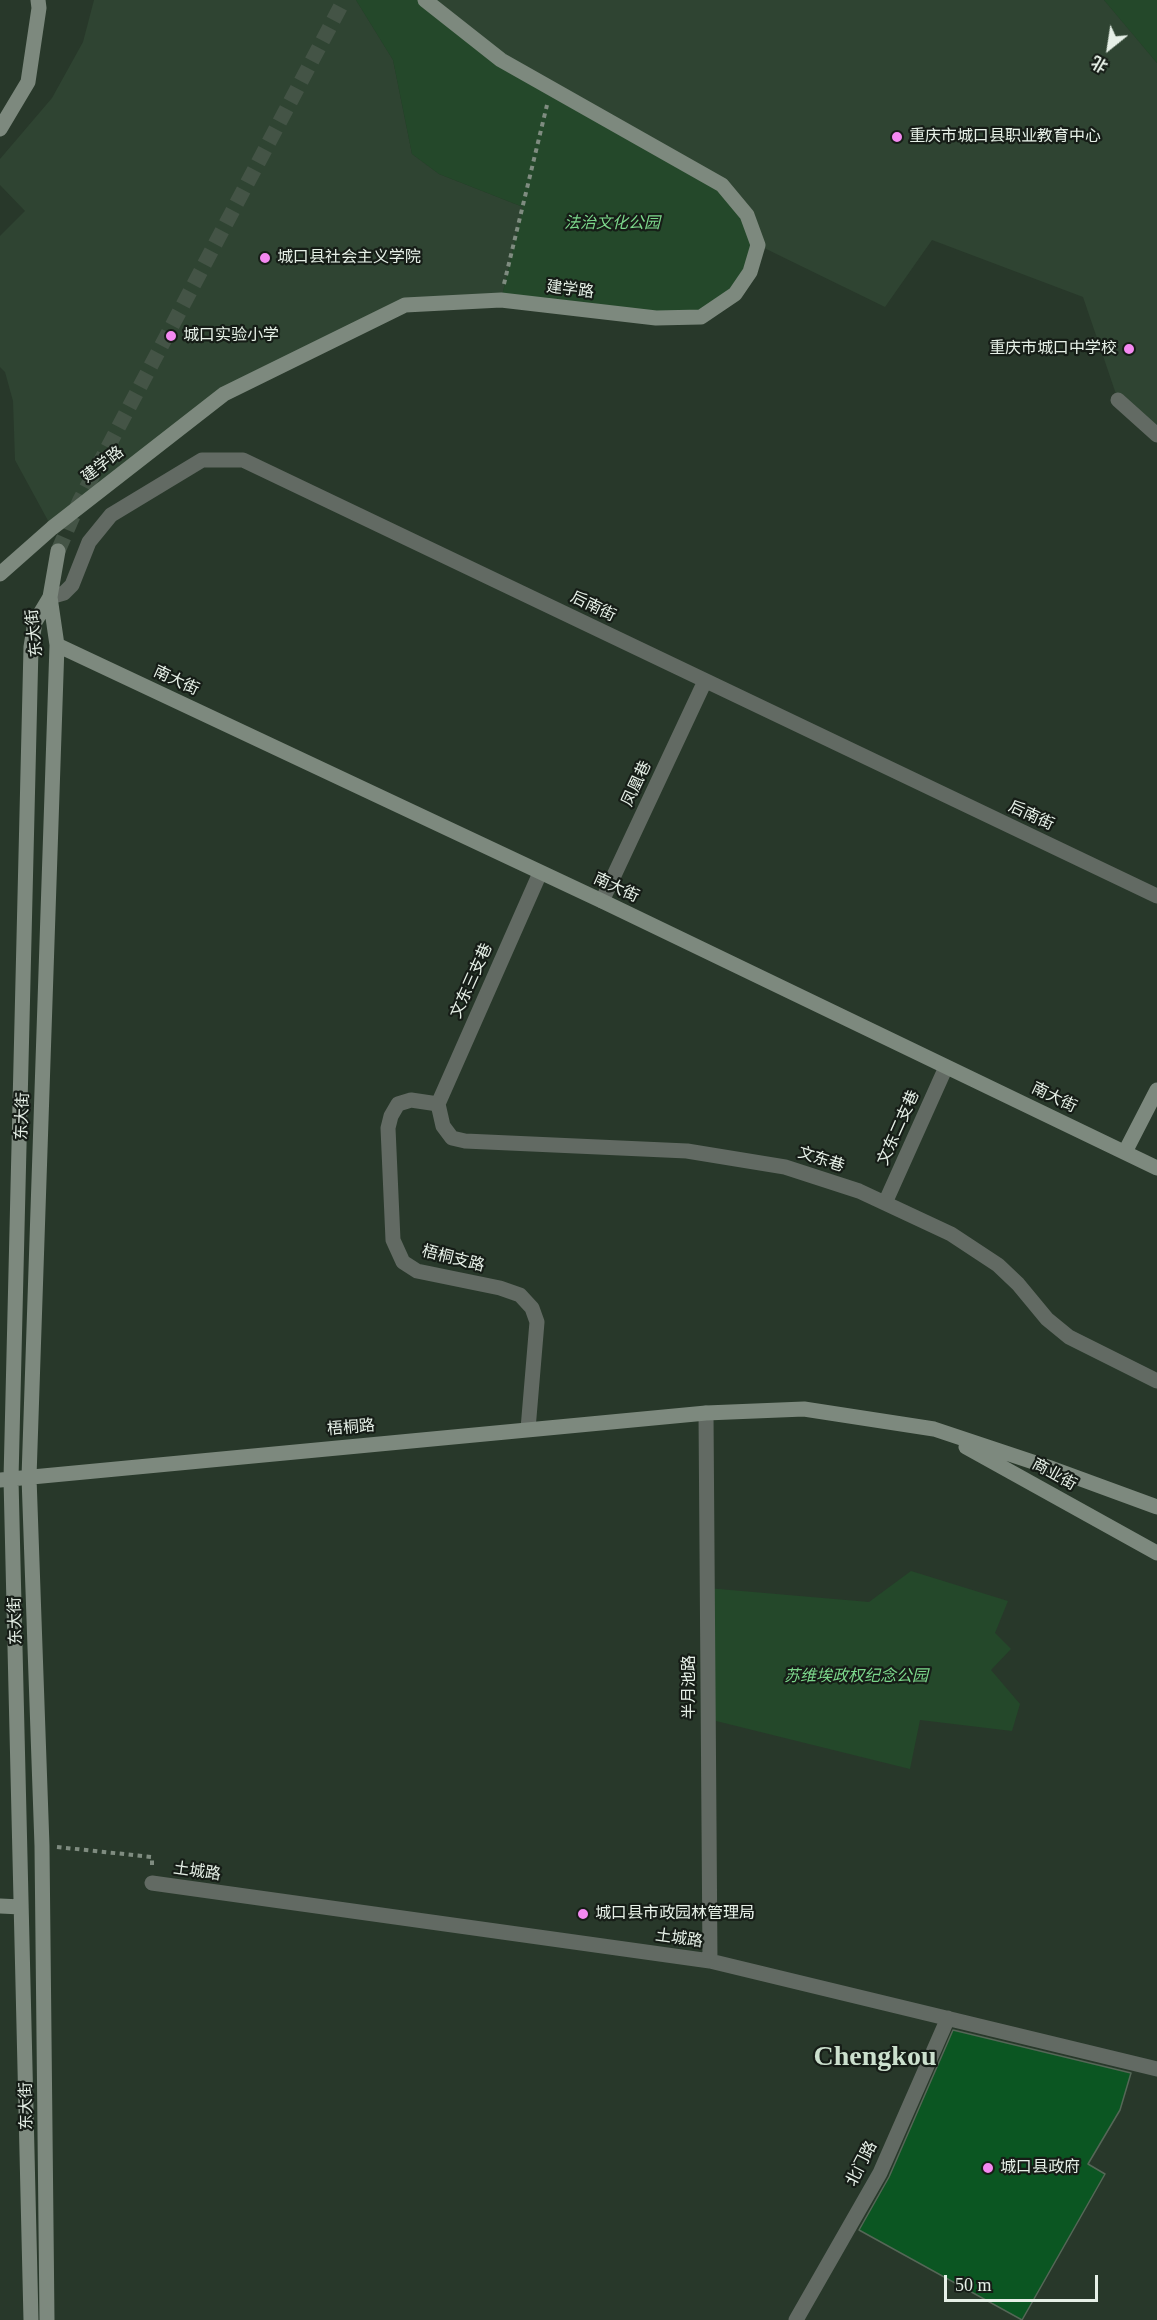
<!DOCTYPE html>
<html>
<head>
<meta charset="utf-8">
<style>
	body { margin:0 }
	#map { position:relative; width:1157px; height:2320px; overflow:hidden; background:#28382a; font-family:"Times New Roman","Noto Sans SC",serif }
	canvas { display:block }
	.north { position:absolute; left:1079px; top:18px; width:60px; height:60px; -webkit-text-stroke:4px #161d17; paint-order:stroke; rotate:210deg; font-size:16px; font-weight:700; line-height:24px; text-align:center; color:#e6f0e7 }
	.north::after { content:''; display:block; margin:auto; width:21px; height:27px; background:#e6f0e7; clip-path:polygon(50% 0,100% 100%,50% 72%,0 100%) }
	.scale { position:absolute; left:944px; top:2275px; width:154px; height:27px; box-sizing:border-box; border:3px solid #e6f0e7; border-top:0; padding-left:8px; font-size:18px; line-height:21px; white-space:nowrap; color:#e6f0e7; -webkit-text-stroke:4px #161d17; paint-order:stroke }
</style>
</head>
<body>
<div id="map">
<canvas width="1157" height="2320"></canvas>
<div class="north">北</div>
<div class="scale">50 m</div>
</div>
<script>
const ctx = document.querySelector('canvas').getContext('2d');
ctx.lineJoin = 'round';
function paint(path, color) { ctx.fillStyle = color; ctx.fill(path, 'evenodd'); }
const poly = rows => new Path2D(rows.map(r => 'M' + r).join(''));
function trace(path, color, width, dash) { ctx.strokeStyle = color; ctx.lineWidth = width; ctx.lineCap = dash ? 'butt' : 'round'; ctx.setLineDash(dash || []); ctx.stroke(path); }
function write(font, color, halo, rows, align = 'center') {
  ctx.font = font + ' "Times New Roman","Noto Sans SC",serif'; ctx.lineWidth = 4.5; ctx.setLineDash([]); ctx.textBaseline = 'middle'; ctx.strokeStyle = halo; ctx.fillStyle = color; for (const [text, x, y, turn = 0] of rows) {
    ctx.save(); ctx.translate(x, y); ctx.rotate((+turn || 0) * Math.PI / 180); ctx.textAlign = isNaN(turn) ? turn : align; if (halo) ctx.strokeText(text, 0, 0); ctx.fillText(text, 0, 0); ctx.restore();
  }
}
const built = poly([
	[94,0,356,0,393,60,412,154,439,174,523,207,501,300,405,306,224,394,52,528,15,460,13,401,5,372,0,367,0,236,25,211,0,185,0,159,52,98,83,42],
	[431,0,1104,0,1157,63,1157,435,1118,400,1083,297,932,240,885,307,758,245,501,60]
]);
const green = poly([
	[356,0,424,0,501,60,722,185,758,245,750,272,701,317,501,300,523,207,439,174,412,154,393,60],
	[1104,0,1157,0,1157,63],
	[911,1571,1008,1601,995,1633,1011,1649,991,1670,1020,1704,1012,1731,920,1720,910,1769,708,1719,707,1588,869,1602]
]);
const building = poly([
	[953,2030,1131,2073,1120,2110,1088,2164,1105,2174,1022,2320,859,2230,889,2177,953,2030]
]);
const secondaryTunnel = poly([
	[58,551,80,500,344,0]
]);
const path = poly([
	[504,284,547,105],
	[57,1847,152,1857,152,1868]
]);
const street = poly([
	[1118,400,1157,435],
	[50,597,64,593,72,585,89,542,111,515,202,460,243,460,1157,896],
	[602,901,705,681],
	[438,1104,443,1126,452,1138,465,1141,687,1151,785,1167,859,1191,951,1234,998,1265,1018,1284,1047,1319,1069,1337,1157,1381],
	[438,1104,411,1100,398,1104,391,1116,388,1128,393,1240,403,1262,417,1271,500,1288,520,1295,532,1308,537,1322,528,1429],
	[438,1104,540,873],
	[885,1203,946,1067],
	[706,1413,710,1961],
	[152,1883,710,1961,1157,2069],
	[796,2320,880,2173,948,2018]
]);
const secondary = poly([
	[0,129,28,82,39,8,38,0],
	[0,574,52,528,224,394,405,305,501,300,656,318,701,317,735,294,750,272,758,245,747,215,722,185,501,60,425,0],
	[57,645,602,901,1157,1168],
	[1125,1152,1157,1090],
	[966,1447,1157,1553],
	[0,1480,706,1413,804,1409,934,1429,1048,1467,1157,1507],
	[0,1906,21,1907],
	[31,2320,11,1479,31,647,35,622,50,597,58,551],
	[47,2320,42,1846,29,1477,57,645,50,597]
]);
const markers = [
	[897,137,6,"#f489f1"],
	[265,258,6,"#f489f1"],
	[171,336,6,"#f489f1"],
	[1129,349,6,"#f489f1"],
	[583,1914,6,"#f489f1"],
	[988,2168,6,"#f489f1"]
];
const poiNames = [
	["重庆市城口县职业教育中心",909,137],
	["城口县社会主义学院",277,258],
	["城口实验小学",183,336],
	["重庆市城口中学校",1117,349,"right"],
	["城口县市政园林管理局",595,1914],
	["城口县政府",1000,2168]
];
const parkNames = [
	["法治文化公园",612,224],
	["苏维埃政权纪念公园",856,1677]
];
const streetNames = [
	["建学路",570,290,7],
	["建学路",103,465,-38],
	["后南街",593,607,26],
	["东大街",35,633,-96],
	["南大街",176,681,25],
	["凤凰巷",637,784,-65],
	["后南街",1031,816,25],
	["南大街",616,888,25],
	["文东三支巷",472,981,-66],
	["南大街",1054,1098,26],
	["东大街",23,1116,-88],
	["文东二支巷",899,1128,-66],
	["文东巷",821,1160,18],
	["梧桐支路",453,1259,14],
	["梧桐路",351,1428,-5],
	["商业街",1054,1475,29],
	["东大街",16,1621,-92],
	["半月池路",690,1687,-90],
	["土城路",197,1872,8],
	["土城路",679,1939,8],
	["东大街",27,2106,-91],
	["北门路",862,2164,-63]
];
const townNames = [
	["Chengkou",875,2058]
];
paint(built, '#2f4432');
paint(green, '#24482a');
paint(building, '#0b5622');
trace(building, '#556757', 1.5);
trace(secondaryTunnel, '#445446', 15, [15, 8]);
trace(path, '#7f8c80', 4, [4.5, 4.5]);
trace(street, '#626a63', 15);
trace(secondary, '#7d897e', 15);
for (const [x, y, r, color] of markers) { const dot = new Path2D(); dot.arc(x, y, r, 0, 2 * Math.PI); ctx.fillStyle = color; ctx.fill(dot); trace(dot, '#161d17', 2); }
write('16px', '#e6f0e7', '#161d17', poiNames, 'left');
write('italic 16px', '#7cd78b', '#161d17', parkNames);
write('16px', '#e6f0e7', '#161d17', streetNames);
write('bold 28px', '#cbdfcd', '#161d17', townNames);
</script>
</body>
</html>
